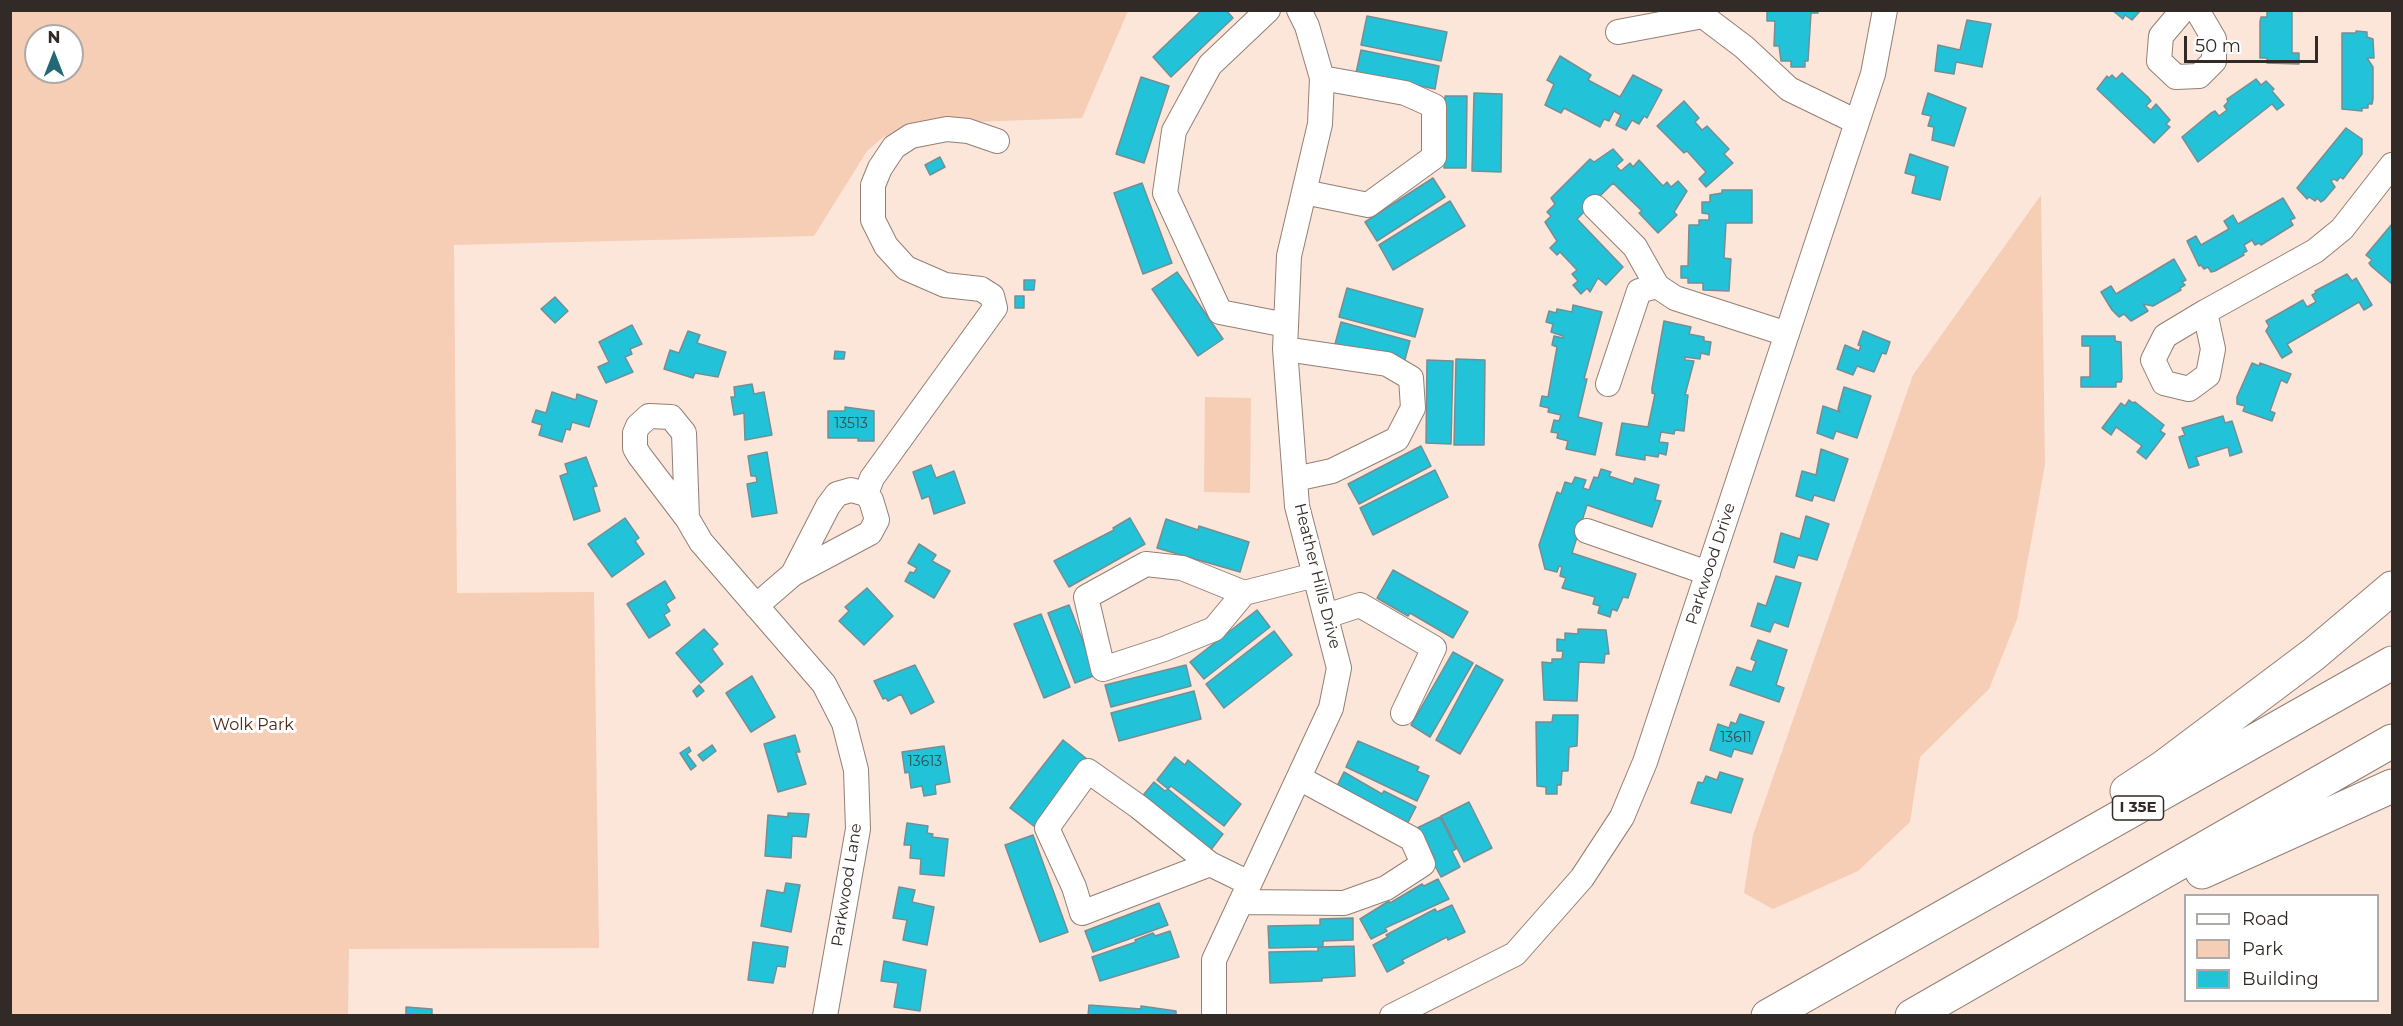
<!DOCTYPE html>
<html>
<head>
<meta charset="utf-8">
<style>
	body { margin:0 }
	#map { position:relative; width:2403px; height:1026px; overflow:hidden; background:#fbe6d9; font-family:Montserrat,sans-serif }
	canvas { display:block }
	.frame { position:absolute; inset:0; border:12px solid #322a26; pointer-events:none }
	.legend { position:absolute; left:2184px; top:894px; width:195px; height:108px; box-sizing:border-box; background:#fff; border:2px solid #adaaa8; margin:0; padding:8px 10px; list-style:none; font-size:18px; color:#322a26 }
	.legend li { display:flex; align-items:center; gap:12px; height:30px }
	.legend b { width:30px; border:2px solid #adaaa8 }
	.north { position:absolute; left:24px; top:24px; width:60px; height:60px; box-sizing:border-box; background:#fff; border:2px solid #adaaa8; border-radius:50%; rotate:0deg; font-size:16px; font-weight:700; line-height:24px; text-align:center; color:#322a26 }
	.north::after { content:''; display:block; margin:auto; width:21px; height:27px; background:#206975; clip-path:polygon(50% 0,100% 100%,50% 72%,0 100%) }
	.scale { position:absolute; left:2184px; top:36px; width:134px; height:27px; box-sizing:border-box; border:3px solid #322a26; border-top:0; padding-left:8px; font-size:18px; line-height:21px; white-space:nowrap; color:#322a26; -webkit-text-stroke:4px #fff; paint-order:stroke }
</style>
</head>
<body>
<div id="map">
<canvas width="2403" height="1026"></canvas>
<div class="frame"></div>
<ul class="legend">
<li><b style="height:8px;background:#fff"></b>Road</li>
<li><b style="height:16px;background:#f6cdb5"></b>Park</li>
<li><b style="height:16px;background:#22c2d9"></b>Building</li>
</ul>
<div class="north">N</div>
<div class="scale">50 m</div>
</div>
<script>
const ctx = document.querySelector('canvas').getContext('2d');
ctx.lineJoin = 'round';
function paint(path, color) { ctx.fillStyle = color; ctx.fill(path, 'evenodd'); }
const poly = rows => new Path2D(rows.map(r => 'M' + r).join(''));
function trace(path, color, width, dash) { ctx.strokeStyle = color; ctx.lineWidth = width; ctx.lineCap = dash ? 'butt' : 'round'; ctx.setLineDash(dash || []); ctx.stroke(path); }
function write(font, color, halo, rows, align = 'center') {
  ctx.font = font + ' Montserrat,sans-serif'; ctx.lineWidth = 6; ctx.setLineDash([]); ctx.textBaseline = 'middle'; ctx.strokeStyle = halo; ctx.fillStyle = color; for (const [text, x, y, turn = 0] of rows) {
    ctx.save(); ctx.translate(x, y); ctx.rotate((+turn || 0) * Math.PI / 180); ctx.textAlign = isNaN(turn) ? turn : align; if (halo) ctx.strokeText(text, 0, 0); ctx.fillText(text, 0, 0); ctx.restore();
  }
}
const green = poly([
	[10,11,1128,11,1082,118,973,122,956,117,935,118,901,128,882,138,867,151,814,236,454,245,457,593,594,592,599,948,349,949,348,1016,11,1015],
	[36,36,72,36,72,72,36,72],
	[2041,195,2045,465,2017,619,1989,689,1920,757,1910,822,1858,871,1773,909,1744,893,1753,835,1913,375],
	[1205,397,1251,398,1250,493,1204,492]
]);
const building = poly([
	[1202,10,1226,10,1233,18,1171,77,1153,57,1202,10],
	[1767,10,1818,10,1818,13,1811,13,1808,61,1805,61,1805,67,1791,67,1791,61,1781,61,1779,46,1774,46,1775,21,1767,21,1767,10],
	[2112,10,2141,10,2132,20,2125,15,2123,19,2112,10],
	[2267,10,2292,10,2292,53,2299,53,2299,64,2267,63,2267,58,2260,58,2260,22,2261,17,2267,17,2267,10],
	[1367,16,1447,32,1441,61,1361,45,1367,16],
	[1967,20,1991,24,1982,67,1956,62,1954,74,1935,71,1938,45,1960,50,1967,20],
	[2356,31,2367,32,2367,37,2373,39,2374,58,2367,58,2373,67,2373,99,2372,104,2368,104,2368,108,2362,108,2362,111,2342,109,2342,33,2356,33,2356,31],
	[1361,50,1439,66,1435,89,1356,73,1361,50],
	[1560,56,1591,75,1588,80,1620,97,1633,75,1662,90,1647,118,1644,116,1639,124,1632,120,1626,130,1616,125,1621,115,1614,111,1609,121,1604,119,1600,127,1564,108,1561,113,1545,105,1554,84,1547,80,1560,56],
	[2122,73,2148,97,2151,101,2146,106,2151,110,2156,104,2170,120,2166,124,2170,127,2154,143,2097,89,2107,76,2109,78,2112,75,2116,79,2122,73],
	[1141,77,1169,86,1144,163,1116,154,1141,77],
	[2256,79,2261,85,2266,81,2274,89,2272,91,2284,105,2277,110,2272,104,2198,162,2182,137,2211,113,2215,111,2219,116,2227,110,2224,106,2228,102,2227,99,2256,79],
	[1474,93,1502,94,1501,172,1472,171,1474,93],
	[1928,93,1966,108,1954,146,1932,140,1934,127,1928,126,1931,116,1922,114,1928,93],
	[1445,96,1467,96,1466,168,1444,168,1445,96],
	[1684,101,1699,118,1695,122,1702,130,1707,126,1729,149,1724,154,1733,163,1706,187,1699,179,1706,172,1687,151,1684,153,1657,126,1684,101],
	[2346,128,2362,139,2362,154,2343,179,2340,177,2337,181,2334,179,2331,181,2335,187,2324,200,2321,202,2317,198,2315,201,2309,197,2307,199,2297,188,2346,128],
	[1613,149,1623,160,1616,166,1621,171,1630,163,1633,167,1639,160,1663,186,1667,182,1671,187,1678,181,1687,191,1674,212,1677,215,1658,233,1639,213,1642,211,1613,183,1577,219,1623,267,1606,285,1598,278,1590,292,1587,288,1581,294,1573,285,1578,281,1572,274,1577,270,1560,252,1557,255,1550,248,1557,241,1545,222,1551,216,1547,212,1555,204,1551,198,1590,159,1594,162,1613,149],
	[1910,154,1948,167,1940,200,1912,193,1916,176,1905,173,1910,154],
	[940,157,945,167,930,175,925,165,940,157],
	[1433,178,1445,197,1377,241,1365,222,1433,178],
	[1142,183,1172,263,1143,274,1114,193,1142,183],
	[1722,190,1752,190,1752,223,1726,223,1724,258,1731,259,1729,291,1703,290,1703,283,1688,283,1688,278,1681,278,1681,266,1688,266,1689,225,1699,225,1699,220,1709,220,1709,214,1702,213,1702,202,1710,202,1710,195,1722,193,1722,190],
	[2283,198,2295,218,2290,220,2293,225,2261,245,2259,243,2255,245,2252,240,2244,245,2247,251,2243,253,2244,255,2215,271,2211,272,2208,267,2204,269,2201,265,2199,266,2187,241,2196,236,2201,245,2229,229,2224,221,2233,215,2238,224,2283,198],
	[1450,201,1465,226,1393,270,1379,245,1450,201],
	[2392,224,2392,284,2371,266,2369,263,2372,260,2366,255,2392,224],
	[2174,259,2186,280,2182,282,2185,285,2180,288,2181,290,2153,306,2143,304,2148,311,2131,321,2124,314,2119,317,2112,310,2101,292,2111,286,2116,294,2174,259],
	[1177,272,1223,339,1198,356,1152,289,1177,272],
	[2347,274,2352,281,2356,278,2372,305,2364,310,2359,302,2287,344,2292,352,2282,358,2266,331,2269,326,2266,321,2303,300,2307,307,2316,302,2312,295,2316,293,2315,291,2347,274],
	[1024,280,1035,280,1034,290,1024,290,1024,280],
	[1347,288,1423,309,1415,337,1339,317,1347,288],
	[1015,296,1024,296,1024,308,1015,308,1015,296],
	[555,297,568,311,555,323,541,309,555,297],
	[1573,305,1602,312,1584,379,1587,379,1578,417,1602,423,1595,455,1566,449,1568,441,1557,438,1558,433,1551,432,1554,420,1559,421,1561,415,1548,412,1549,408,1540,406,1542,396,1548,397,1557,347,1552,345,1554,336,1563,338,1563,336,1551,332,1553,324,1546,322,1549,311,1556,313,1557,309,1572,312,1573,305],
	[1664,321,1691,327,1689,334,1704,337,1704,341,1711,342,1709,355,1701,353,1700,359,1685,357,1685,360,1694,361,1685,395,1688,395,1684,431,1675,430,1674,434,1661,432,1659,442,1668,443,1666,455,1659,453,1658,457,1645,455,1645,460,1616,455,1622,423,1648,427,1655,394,1652,393,1652,388,1664,321],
	[1341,322,1410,341,1404,363,1335,344,1341,322],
	[632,325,642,344,630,349,632,354,625,357,633,372,606,383,598,367,609,362,599,342,632,325],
	[688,331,700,335,697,343,726,352,718,377,695,373,693,378,664,369,670,350,679,353,688,331],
	[1863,331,1890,342,1886,354,1882,353,1874,372,1857,366,1853,375,1837,369,1845,345,1859,351,1861,346,1858,345,1863,331],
	[2082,336,2115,336,2115,341,2121,342,2122,378,2121,382,2116,382,2116,387,2081,387,2081,377,2090,377,2090,346,2082,346,2082,336],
	[835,351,845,352,844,359,834,359,835,351],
	[1456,359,1485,360,1484,445,1454,445,1456,359],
	[1427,360,1453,361,1451,444,1426,443,1427,360],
	[2252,363,2259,366,2260,363,2291,374,2287,383,2281,380,2270,411,2275,413,2272,421,2246,412,2243,411,2245,406,2237,404,2237,397,2252,363],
	[752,384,754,394,764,392,772,435,745,440,744,413,734,415,731,397,735,397,734,387,752,384],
	[1844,387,1871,396,1857,438,1836,431,1833,439,1817,433,1823,406,1840,412,1838,409,1844,387],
	[552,392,576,400,577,394,597,401,589,427,572,422,570,430,566,429,562,442,539,435,542,425,532,422,536,410,546,413,552,392],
	[2129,400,2133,403,2135,402,2164,425,2160,431,2165,434,2146,459,2137,452,2142,446,2116,427,2111,435,2102,428,2121,403,2125,406,2129,400],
	[845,407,874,411,874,441,858,441,858,438,828,438,828,411,845,411,845,407],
	[2223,416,2225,423,2232,421,2242,452,2230,456,2228,447,2196,457,2199,465,2189,468,2180,441,2179,437,2185,435,2182,428,2223,416],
	[1421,446,1431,466,1359,504,1348,484,1421,446],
	[1821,449,1848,459,1834,501,1814,495,1812,501,1796,496,1802,471,1816,475,1821,449],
	[767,452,777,513,752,517,747,484,757,482,756,476,751,476,748,456,767,452],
	[586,457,597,486,593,487,600,511,574,520,560,476,568,473,565,464,586,457],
	[931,465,936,478,954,471,965,503,934,514,929,496,922,499,913,472,931,465],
	[1601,469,1611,472,1609,476,1633,484,1635,478,1659,485,1655,500,1661,501,1652,527,1587,505,1572,553,1636,574,1628,598,1623,597,1617,611,1612,609,1610,617,1598,613,1600,606,1593,604,1595,597,1562,588,1566,578,1560,576,1562,567,1559,566,1557,572,1545,569,1539,545,1557,492,1561,494,1565,482,1572,484,1575,477,1586,480,1583,488,1589,490,1594,477,1598,478,1601,469],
	[1435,470,1448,497,1373,535,1360,508,1435,470],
	[1806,516,1829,524,1817,560,1798,555,1794,568,1774,562,1781,533,1800,539,1806,516],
	[625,518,639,538,635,541,644,554,612,577,588,544,625,518],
	[1130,518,1145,544,1069,587,1054,561,1114,530,1113,528,1130,518],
	[1166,519,1198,530,1199,526,1249,542,1240,572,1157,548,1166,519],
	[919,544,936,555,932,561,950,571,934,598,905,581,910,572,914,573,917,568,908,563,919,544],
	[1393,570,1468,612,1453,638,1410,613,1408,616,1377,598,1393,570],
	[1776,576,1801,583,1788,627,1774,622,1770,632,1751,626,1758,603,1766,606,1776,576],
	[665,581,675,598,666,604,670,611,664,615,670,625,649,638,627,604,665,581],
	[867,588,893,616,864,645,839,621,849,611,845,607,867,588],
	[1069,605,1096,675,1075,683,1048,613,1069,605],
	[1257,610,1270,627,1204,679,1190,662,1257,610],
	[1041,614,1070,687,1044,698,1014,624,1041,614],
	[704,629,718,644,712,649,723,664,701,683,676,653,704,629],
	[1578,629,1606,630,1609,654,1605,654,1604,663,1579,662,1577,701,1544,700,1542,662,1552,663,1552,659,1562,659,1563,651,1557,651,1557,639,1565,640,1565,633,1578,634,1578,629],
	[1274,631,1292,655,1224,708,1206,684,1274,631],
	[1758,640,1787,650,1776,685,1784,688,1779,702,1730,685,1737,667,1752,672,1756,661,1751,659,1758,640],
	[1453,652,1473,663,1430,737,1411,725,1453,652],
	[915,665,934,702,911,714,901,694,888,701,886,698,883,699,874,681,915,665],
	[1186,665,1191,686,1111,707,1105,685,1186,665],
	[1476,665,1503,680,1460,754,1436,740,1476,665],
	[752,676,775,717,751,732,726,693,752,676],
	[699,685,704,691,697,697,693,691,699,685],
	[1194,691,1201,719,1119,741,1111,713,1194,691],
	[1740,714,1764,722,1752,754,1734,749,1731,757,1710,750,1718,724,1729,728,1731,722,1736,724,1740,714],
	[1553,715,1578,715,1577,746,1569,747,1568,771,1562,771,1561,785,1557,785,1557,794,1546,794,1546,787,1537,786,1536,722,1552,722,1553,715],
	[795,735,800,752,796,752,806,784,778,792,764,744,795,735],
	[1063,740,1087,759,1035,827,1010,808,1063,740],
	[1358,741,1419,767,1417,771,1429,776,1417,801,1346,767,1358,741],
	[712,745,716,751,703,761,698,755,712,745],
	[944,746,950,782,935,785,936,794,924,796,922,786,911,788,909,772,905,773,902,752,944,746],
	[689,747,691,751,687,754,696,766,691,770,680,753,689,747],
	[1175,757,1185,765,1188,760,1241,804,1224,826,1171,786,1168,789,1157,780,1175,757],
	[1344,772,1382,794,1384,791,1416,807,1406,826,1334,792,1344,772],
	[1720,772,1743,779,1731,813,1691,803,1698,782,1703,783,1706,776,1717,780,1720,772],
	[1154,782,1165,791,1168,789,1223,834,1210,851,1140,799,1154,782],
	[1469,802,1492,848,1464,862,1441,816,1469,802],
	[788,813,809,814,806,837,792,836,791,858,765,856,768,815,788,817,788,813],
	[1440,817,1456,849,1452,851,1460,867,1441,877,1432,860,1435,859,1417,828,1440,817],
	[907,823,928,826,927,833,933,834,932,837,948,839,944,876,920,874,921,859,910,858,911,845,904,845,907,823],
	[1033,835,1068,932,1040,942,1005,845,1033,835],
	[1438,879,1449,899,1385,928,1387,931,1371,939,1360,919,1389,901,1390,903,1422,884,1424,886,1438,879],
	[786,883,800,885,791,932,761,926,767,890,784,893,786,883],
	[899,887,915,890,912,902,934,907,927,945,903,940,907,920,893,918,899,887],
	[1159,903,1168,925,1093,952,1085,931,1159,903],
	[1452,905,1465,932,1448,940,1447,937,1402,960,1404,963,1387,972,1373,945,1388,937,1386,935,1435,909,1437,912,1452,905],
	[1353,918,1353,940,1323,941,1323,947,1269,948,1268,926,1320,925,1320,919,1353,918],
	[1170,931,1179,957,1100,981,1092,957,1136,942,1135,940,1153,933,1155,936,1170,931],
	[753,942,788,947,785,967,777,966,773,983,748,980,753,942],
	[1354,946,1355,976,1322,978,1322,981,1270,983,1269,952,1318,951,1318,947,1354,946],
	[884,961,926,970,920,1011,894,1007,898,983,881,981,884,961],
	[1089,1005,1141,1009,1141,1006,1176,1011,1176,1016,1088,1016,1089,1005],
	[406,1007,432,1009,432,1016,406,1016,406,1007]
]);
const minor = poly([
	[1268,10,1210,65,1174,131,1165,193,1220,312,1286,325],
	[2183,10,2161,36,2159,61,2176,77,2199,76,2214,61,2214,39,2197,10],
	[1618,32,1703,16,1744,47,1789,89,1857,122],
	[1304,192,1368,205,1434,157,1434,106,1405,93,1322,78],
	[1595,207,1635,247,1657,286],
	[2205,312,2213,349,2208,375,2189,389,2164,383,2153,360,2165,336,2205,312,2315,251,2342,229,2392,165],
	[1285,349,1387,364,1411,378,1413,408,1397,439,1332,471,1295,479],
	[1608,384,1639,291,1657,286,1675,298,1787,334],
	[866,494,872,478,995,308,992,296,981,289,945,285,906,268,886,246,873,220,873,185,880,168,894,147,911,136,947,129,968,131,997,141],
	[687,518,684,433,671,417,649,416,638,426,635,433,635,448,639,455,687,518,701,542,824,684,844,723,856,770,858,829,825,1016],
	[1587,531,1708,573],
	[1244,593,1214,629,1164,649,1103,669,1086,597,1146,564,1182,568,1244,593,1315,575],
	[756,606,793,574,870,533,877,520,871,500,866,494,851,490,837,494,828,506,793,574],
	[1326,616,1360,605,1434,648,1403,713],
	[1210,864,1082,913,1074,887,1047,828,1088,771,1139,807,1210,864,1249,883],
	[1241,902,1344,903,1386,888,1423,864,1412,839,1299,778],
	[1214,1016,1214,960,1331,708,1339,668,1297,506,1285,349,1289,256,1320,124,1322,78,1307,26,1299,10],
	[1392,1016,1515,954,1582,878,1622,817,1645,762,1873,74,1885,10]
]);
const highway = poly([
	[2127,791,2165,766,2314,654,2392,588],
	[2202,872,2392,786],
	[1768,1016,2392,663],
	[1912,1016,2392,741]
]);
const numberNames = [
	["13513",851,424],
	["13611",1736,738],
	["13613",925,762]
];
const shields = [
	[2138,808,51]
];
const shieldNames = [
	["I 35E",2138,808]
];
const streetNames = [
	["Parkwood Drive",1711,564,-72],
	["Heather Hills Drive",1317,576,76],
	["Parkwood Lane",847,885,-81]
];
const parkNames = [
	["Wolk Park",253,725]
];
paint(green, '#f6cdb5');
paint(building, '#22c2d9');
trace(building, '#768e93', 1.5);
trace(minor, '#937f74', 26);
trace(highway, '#937f74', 35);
trace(minor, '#fff', 24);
trace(highway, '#fff', 33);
write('14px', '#2e5053', null, numberNames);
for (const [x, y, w] of shields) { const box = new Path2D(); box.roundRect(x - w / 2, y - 12, w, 24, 4.5); ctx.fillStyle = '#fff'; ctx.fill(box); trace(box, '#322a26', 1.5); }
write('bold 15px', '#322a26', null, shieldNames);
write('16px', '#322a26', '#fff', streetNames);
write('16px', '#4a2812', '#fff', parkNames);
</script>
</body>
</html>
